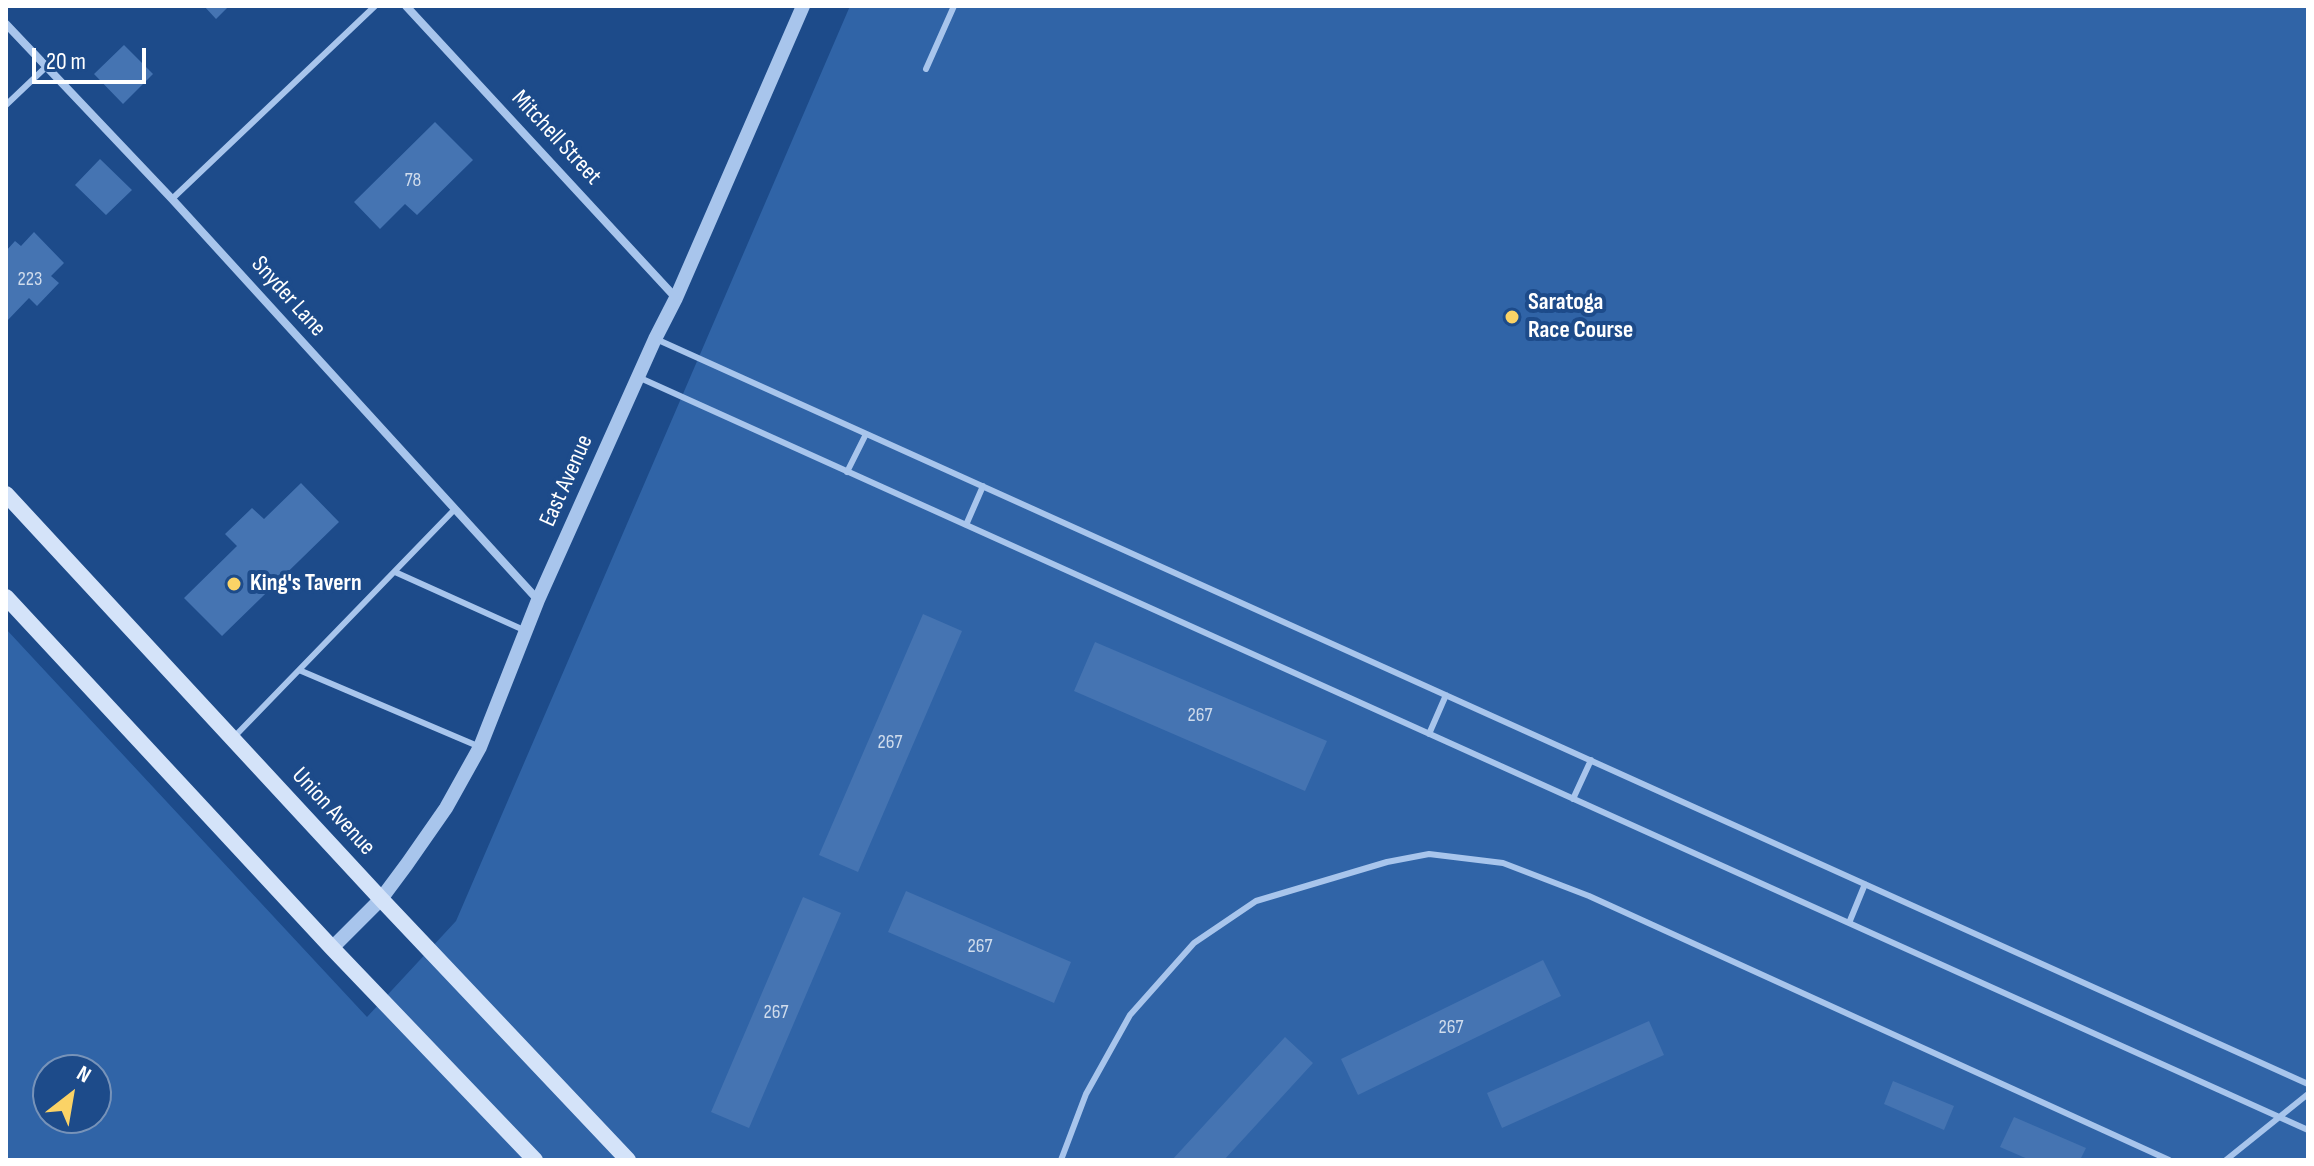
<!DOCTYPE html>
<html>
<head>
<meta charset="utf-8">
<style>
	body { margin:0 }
	#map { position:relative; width:2314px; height:1166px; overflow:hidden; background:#1d4b8a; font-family:"Sofia Sans Condensed",sans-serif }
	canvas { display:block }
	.frame { position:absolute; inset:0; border:8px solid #fff; pointer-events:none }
	.north { position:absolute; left:32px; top:1054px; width:80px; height:80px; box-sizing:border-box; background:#1d4b8a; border:2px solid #7793b9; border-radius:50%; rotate:31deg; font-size:22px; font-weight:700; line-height:32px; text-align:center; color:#fff }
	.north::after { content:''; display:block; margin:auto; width:28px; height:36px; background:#fbd366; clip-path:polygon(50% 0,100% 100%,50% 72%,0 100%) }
	.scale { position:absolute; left:32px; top:48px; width:114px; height:36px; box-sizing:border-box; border:4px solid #fff; border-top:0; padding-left:10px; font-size:24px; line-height:28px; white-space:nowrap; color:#fff; -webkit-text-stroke:6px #1d4b8a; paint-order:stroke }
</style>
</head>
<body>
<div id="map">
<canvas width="2314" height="1166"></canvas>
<div class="frame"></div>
<div class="north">N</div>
<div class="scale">20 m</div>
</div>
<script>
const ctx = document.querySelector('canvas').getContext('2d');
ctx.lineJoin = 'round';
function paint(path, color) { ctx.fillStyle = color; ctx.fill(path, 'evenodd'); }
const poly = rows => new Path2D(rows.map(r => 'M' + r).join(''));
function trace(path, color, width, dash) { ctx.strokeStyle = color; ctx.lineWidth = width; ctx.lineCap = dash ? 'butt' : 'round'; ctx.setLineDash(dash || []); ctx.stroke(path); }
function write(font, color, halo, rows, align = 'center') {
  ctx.font = font + ' "Sofia Sans Condensed",sans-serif'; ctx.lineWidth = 8; ctx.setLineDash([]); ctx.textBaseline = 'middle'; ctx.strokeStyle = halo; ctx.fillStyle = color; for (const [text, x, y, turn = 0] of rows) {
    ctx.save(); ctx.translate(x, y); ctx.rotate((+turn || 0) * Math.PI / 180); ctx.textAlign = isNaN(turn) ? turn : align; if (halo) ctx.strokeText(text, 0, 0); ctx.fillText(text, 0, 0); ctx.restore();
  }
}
const green = poly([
	[850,6,2308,6,2308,1160,6,1160,6,629,367,1017,456,921],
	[48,1070,96,1070,96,1118,48,1118]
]);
const building = poly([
	[204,6,229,6,216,19],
	[124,45,153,74,123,104,94,74],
	[435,122,473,160,417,215,405,204,380,229,354,202],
	[100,159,132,190,106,215,75,185],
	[34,232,64,263,51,276,59,283,37,306,29,298,6,322,6,251,15,241,21,246],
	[301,483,339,522,222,636,184,598,237,546,225,534,252,508,264,519],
	[923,614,962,631,858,872,819,855],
	[1095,642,1327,741,1305,791,1074,691],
	[906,891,1071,962,1054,1003,888,932],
	[803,897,841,913,749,1128,711,1112],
	[1543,960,1561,996,1358,1095,1341,1059],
	[1649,1021,1664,1055,1502,1128,1487,1093],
	[1285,1037,1313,1063,1224,1160,1172,1160],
	[1893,1081,1954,1106,1944,1130,1884,1104],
	[2014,1117,2086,1148,2080,1160,2030,1160,2000,1147]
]);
const service = poly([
	[926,69,954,6],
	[6,105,47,66],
	[172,199,375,6],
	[656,339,2308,1084],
	[638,377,2308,1130],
	[847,472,866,434],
	[966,525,983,486],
	[395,572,526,631],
	[299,670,480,747],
	[1429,734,1446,695],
	[235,736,454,510],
	[1573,799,1591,760],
	[1849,923,1865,884],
	[1061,1160,1086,1094,1130,1015,1194,943,1256,901,1387,862,1429,854,1503,863,1589,896,2169,1160],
	[2226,1160,2308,1094]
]);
const minor = poly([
	[406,6,676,298],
	[6,24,172,199,538,600]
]);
const tertiary = poly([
	[332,948,381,899,407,864,446,808,480,747,538,600,655,339,676,298,803,6]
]);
const secondary = poly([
	[6,494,381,899,628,1160],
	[6,597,332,948,535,1160]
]);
const markers = [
	[1512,317,8,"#fbd366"],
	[234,584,8,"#fbd366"]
];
const numberNames = [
	["78",413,181],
	["223",30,280],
	["267",1200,716],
	["267",890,743],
	["267",980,947],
	["267",776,1013],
	["267",1451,1028]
];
const streetNames = [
	["Mitchell Street",556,138,47],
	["Snyder Lane",288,297,48],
	["East Avenue",567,481,-66],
	["Union Avenue",333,812,47]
];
const poiNames = [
	["Saratoga",1528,303],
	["Race Course",1528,331],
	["King's Tavern",250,584]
];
paint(green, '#3064a7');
paint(building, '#4574b2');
trace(service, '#a8c5ec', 6);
trace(minor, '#a8c5ec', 8);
trace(tertiary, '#a8c5ec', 14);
trace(secondary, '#d4e3f9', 16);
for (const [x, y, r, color] of markers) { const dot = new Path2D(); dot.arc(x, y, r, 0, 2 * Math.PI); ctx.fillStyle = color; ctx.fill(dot); trace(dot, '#1d4b8a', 3); }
write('20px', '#d0dcec', null, numberNames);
write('24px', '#fff', '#1d4b8a', streetNames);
write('bold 24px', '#fff', '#1d4b8a', poiNames, 'left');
</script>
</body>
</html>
